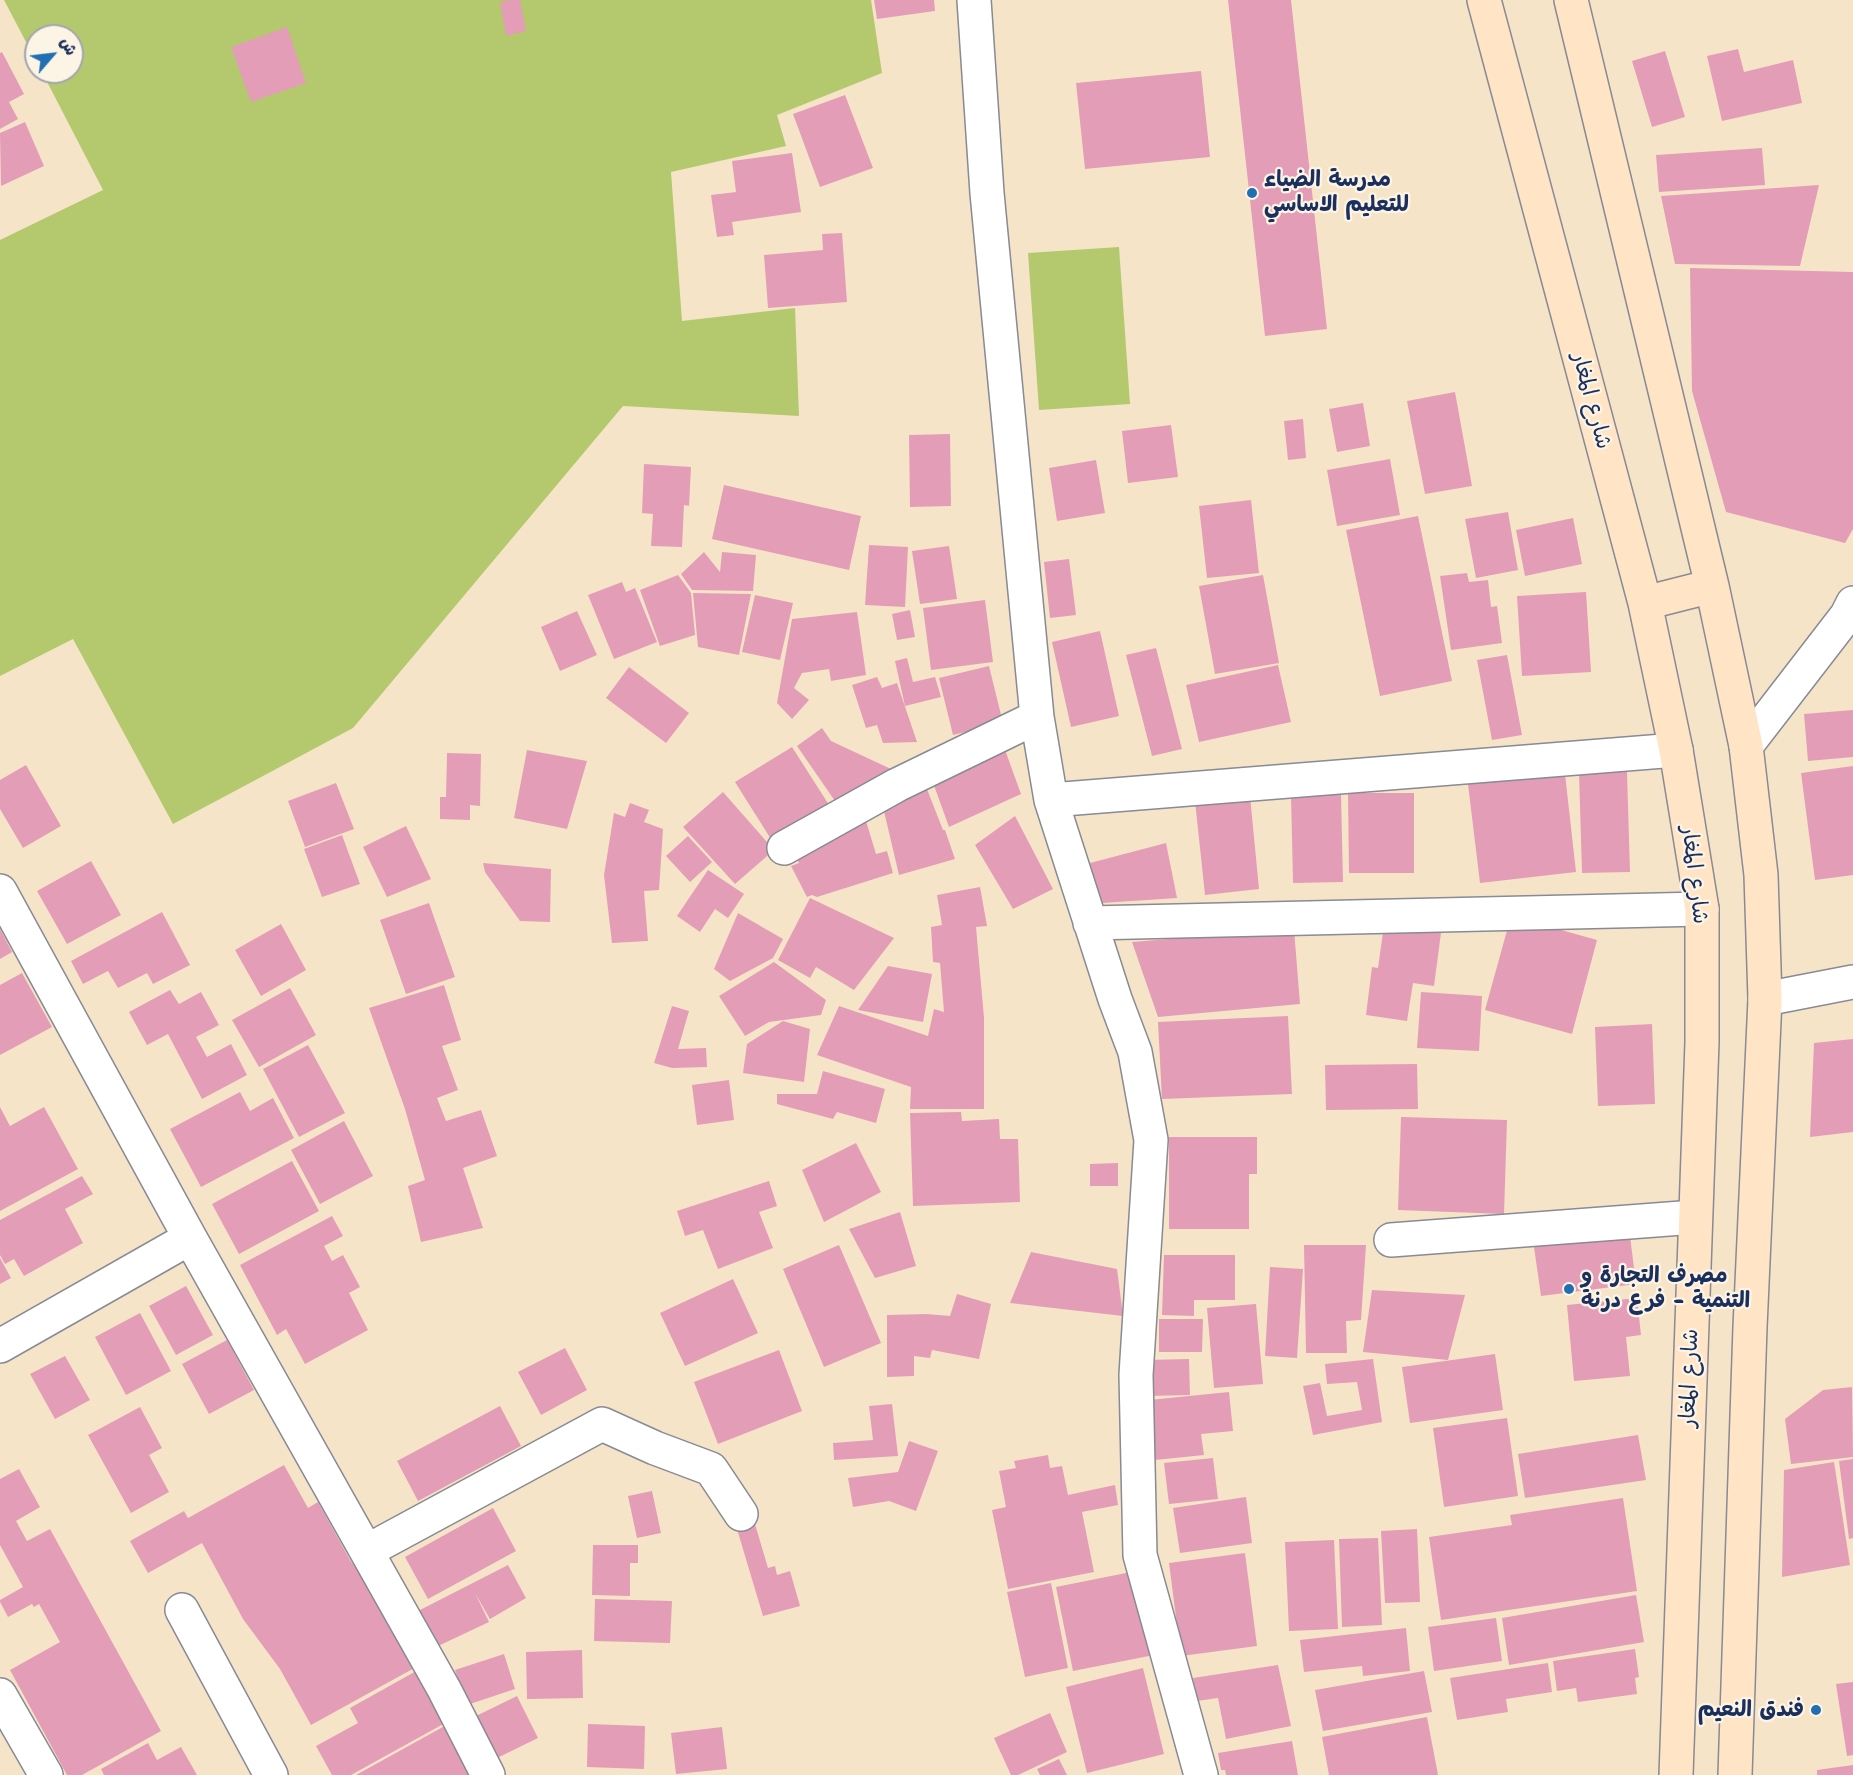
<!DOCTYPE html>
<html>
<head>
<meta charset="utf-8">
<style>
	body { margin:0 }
	#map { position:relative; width:1853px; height:1775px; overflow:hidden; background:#f6e4c9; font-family:"Shantell Sans","Playpen Sans Arabic",sans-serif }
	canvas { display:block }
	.north { position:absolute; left:24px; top:24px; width:60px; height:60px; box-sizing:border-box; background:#fcf5e5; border:2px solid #a2a6af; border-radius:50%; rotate:62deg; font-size:16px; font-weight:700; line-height:24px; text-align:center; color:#1b2f5e }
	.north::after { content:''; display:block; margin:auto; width:21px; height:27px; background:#1f6fb2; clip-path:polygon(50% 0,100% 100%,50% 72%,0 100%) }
</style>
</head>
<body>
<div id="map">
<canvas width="1853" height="1775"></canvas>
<div class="north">ش</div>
</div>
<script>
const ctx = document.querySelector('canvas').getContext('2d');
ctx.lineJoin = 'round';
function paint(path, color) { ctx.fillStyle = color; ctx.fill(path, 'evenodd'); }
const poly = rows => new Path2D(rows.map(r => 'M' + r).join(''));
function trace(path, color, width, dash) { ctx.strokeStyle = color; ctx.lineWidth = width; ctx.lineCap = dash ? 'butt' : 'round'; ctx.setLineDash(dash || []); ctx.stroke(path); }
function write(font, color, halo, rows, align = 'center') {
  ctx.font = font + ' "Shantell Sans","Playpen Sans Arabic",sans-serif'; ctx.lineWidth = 4.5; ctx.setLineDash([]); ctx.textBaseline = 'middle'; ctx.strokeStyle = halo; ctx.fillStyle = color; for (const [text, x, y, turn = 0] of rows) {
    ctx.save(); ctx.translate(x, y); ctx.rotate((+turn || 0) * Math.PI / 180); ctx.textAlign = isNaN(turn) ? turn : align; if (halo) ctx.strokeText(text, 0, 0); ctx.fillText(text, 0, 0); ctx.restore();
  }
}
const green = poly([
	[4,0,871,0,882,73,777,115,786,146,671,172,682,321,795,308,799,416,623,406,353,728,173,824,73,639,0,676,0,240,103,190,42,72,72,72,72,36,36,36,36,61],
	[1119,247,1130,404,1039,410,1028,253]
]);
const building = poly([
	[511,0,520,0,526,31,506,36,500,2],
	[874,0,934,0,935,11,877,19],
	[1228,0,1291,0,1327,329,1265,336],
	[287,27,306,83,251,102,231,47],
	[1738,49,1744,72,1793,60,1802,103,1722,121,1707,56],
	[1665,51,1685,117,1652,127,1632,61],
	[2,52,24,94,9,102,18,119,0,129,0,53],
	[1201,71,1210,157,1085,169,1076,83],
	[845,95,873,168,820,187,793,114],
	[25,122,44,166,1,186,0,133],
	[1762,148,1765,185,1659,192,1656,155],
	[792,153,801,212,732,222,734,235,717,237,711,195,736,192,732,161],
	[1819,185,1800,266,1675,264,1661,196],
	[842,233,847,302,768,308,764,255,823,250,822,234],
	[1690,268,1853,272,1853,529,1845,543,1726,512,1692,391],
	[1455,392,1472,486,1425,494,1407,401],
	[1363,403,1370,446,1337,452,1329,409],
	[1303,419,1306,458,1288,460,1284,421],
	[1171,425,1178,477,1128,483,1122,431],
	[950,434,951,506,910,507,909,435],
	[1390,459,1400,515,1337,526,1327,470],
	[1096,460,1105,513,1057,521,1049,468],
	[644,464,691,467,689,506,684,505,682,547,651,546,653,514,642,513],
	[724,485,861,516,849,570,712,539],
	[1251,500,1259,573,1207,578,1199,506],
	[1508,512,1518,570,1476,578,1465,519],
	[1418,516,1452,681,1380,696,1346,530],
	[1573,518,1582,564,1525,576,1516,530],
	[869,545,908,547,905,607,865,605],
	[949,546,957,599,920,604,912,551],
	[704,552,720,572,722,552,756,555,753,591,692,590,681,574],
	[1069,559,1076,615,1050,618,1044,562],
	[1467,573,1469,582,1488,580,1491,607,1497,606,1502,643,1451,650,1440,576],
	[678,575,691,593,695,635,660,646,640,590],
	[1263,575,1279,663,1215,674,1199,586],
	[622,582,626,592,635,588,657,642,614,659,588,595],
	[1586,592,1591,672,1522,676,1517,596],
	[693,593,751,594,739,655,698,647],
	[755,595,793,603,780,660,742,652],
	[985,600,993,662,931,670,923,608],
	[910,610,915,637,897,640,892,614],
	[577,611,597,655,560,671,541,627],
	[857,612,866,675,831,681,829,669,802,673,794,688,809,700,792,719,777,703,792,619],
	[1100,631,1119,716,1071,727,1052,642],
	[1156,648,1182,749,1152,756,1126,655],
	[1507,655,1522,735,1492,740,1477,660],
	[907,658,913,682,935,677,941,697,905,706,895,661],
	[1278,665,1291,722,1199,742,1186,685],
	[989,666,1003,723,953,735,939,678],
	[629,667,689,713,666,743,606,698],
	[877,677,882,688,897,683,917,742,883,743,877,725,866,728,852,685],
	[1853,710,1853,757,1808,761,1804,714],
	[822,728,831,741,891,769,837,804,797,746],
	[792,747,831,808,774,844,735,782],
	[1004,747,1021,794,949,827,932,780],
	[527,750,587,761,567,829,514,818],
	[447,753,481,754,480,806,470,805,470,820,440,819,440,797,446,797],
	[26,765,61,826,23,848,0,809,0,780],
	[1564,765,1576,872,1480,883,1467,776],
	[1853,766,1853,875,1815,880,1801,773],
	[1627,772,1630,872,1582,873,1579,773],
	[336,783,354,829,305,847,288,801],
	[925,784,943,830,945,830,955,859,899,875,883,807],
	[723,792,774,850,735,884,683,827],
	[1348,793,1414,793,1414,873,1349,873],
	[1341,794,1343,882,1293,883,1291,795],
	[1250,796,1259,889,1205,895,1195,801],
	[630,803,649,810,644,822,663,829,659,890,644,891,648,941,612,943,604,875,614,813,625,817],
	[863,811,876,854,887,851,893,873,817,897,812,895,807,897,791,866,799,863,792,850],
	[1015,816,1053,889,1013,909,975,845],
	[406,826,431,879,387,897,363,847],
	[342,835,360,884,322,897,304,849],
	[688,836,712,862,690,882,666,856],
	[1166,843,1177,898,1102,903,1090,863],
	[91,861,121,915,67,944,37,891],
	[483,863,551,869,550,922,520,921,485,872],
	[708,870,744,894,728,918,715,909,700,932,677,916],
	[980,887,987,926,976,927,984,1018,984,1109,910,1109,911,1087,817,1055,839,1006,928,1036,934,1009,944,1012,940,963,933,962,931,927,942,925,937,895],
	[810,898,894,938,854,990,816,967,810,978,778,960],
	[429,903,455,977,406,994,380,920],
	[162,912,190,965,153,984,147,973,118,988,108,971,83,984,71,961],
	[738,913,783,939,773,958,730,981,714,969],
	[1511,916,1597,940,1572,1034,1485,1010],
	[281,924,306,970,261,996,235,950],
	[1384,925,1441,933,1434,986,1413,983,1407,1021,1366,1015,1372,967,1378,968],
	[0,929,12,952,0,959],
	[1294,929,1300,1004,1158,1017,1132,942],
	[774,962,826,1000,821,1015,769,1022,745,1036,719,996],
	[888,966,932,974,923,1022,858,1010],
	[22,973,52,1027,0,1055,0,985],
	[444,985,461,1040,442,1046,458,1090,437,1098,446,1121,481,1110,497,1156,463,1168,483,1228,421,1242,408,1186,425,1180,405,1109,369,1008],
	[290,988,316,1035,259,1067,232,1020],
	[170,990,179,1004,201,992,219,1025,196,1037,207,1057,231,1044,247,1075,202,1099,168,1034,147,1045,129,1012],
	[1421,992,1482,996,1479,1051,1417,1048],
	[672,1006,689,1011,678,1049,706,1048,707,1067,672,1068,654,1063],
	[1288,1016,1292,1094,1162,1099,1158,1022],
	[783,1021,810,1029,804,1082,743,1073,747,1044],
	[1652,1024,1655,1104,1598,1106,1595,1027],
	[1853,1039,1853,1132,1810,1137,1814,1043],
	[308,1045,345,1113,299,1137,263,1069],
	[1417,1064,1418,1109,1326,1110,1325,1065],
	[823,1071,885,1089,876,1123,837,1112,833,1119,777,1104,777,1094,817,1094],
	[729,1080,734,1120,697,1125,692,1085],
	[240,1092,250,1111,273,1098,294,1138,201,1187,170,1129],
	[0,1107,10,1126,44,1107,78,1169,0,1211],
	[961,1112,962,1121,999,1119,1000,1139,1018,1139,1020,1202,913,1206,910,1113],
	[1401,1117,1507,1120,1504,1214,1398,1210],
	[344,1121,373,1176,320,1204,291,1150],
	[1169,1137,1257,1137,1257,1174,1249,1174,1249,1229,1169,1229],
	[856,1143,881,1192,824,1222,802,1170],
	[292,1161,319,1211,239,1254,212,1204],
	[1118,1163,1118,1186,1090,1186,1090,1164],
	[82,1176,93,1194,65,1209,83,1243,24,1276,14,1259,5,1264,0,1255,0,1220],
	[769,1181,777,1206,759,1212,773,1248,718,1269,703,1230,685,1236,677,1211],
	[900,1212,916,1266,875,1278,849,1229],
	[332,1216,343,1236,324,1246,332,1261,343,1255,360,1287,349,1293,368,1330,305,1364,286,1329,277,1335,240,1265],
	[1629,1228,1636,1284,1541,1296,1533,1240],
	[839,1245,881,1343,824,1367,783,1269],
	[1304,1245,1366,1245,1361,1320,1346,1321,1347,1353,1306,1353],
	[1031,1252,1117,1269,1123,1316,1010,1303],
	[1164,1255,1235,1255,1235,1300,1194,1300,1194,1316,1162,1315],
	[0,1258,11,1278,0,1284],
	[1270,1267,1303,1269,1297,1358,1265,1356],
	[733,1279,758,1333,685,1366,660,1313],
	[186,1286,213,1335,176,1355,149,1306],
	[1372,1290,1465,1295,1448,1360,1363,1352],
	[957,1294,991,1304,979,1359,932,1350,930,1358,914,1356,914,1376,887,1377,887,1315,927,1314,950,1316],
	[1637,1298,1641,1335,1626,1337,1630,1376,1574,1381,1567,1305],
	[1256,1304,1263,1384,1214,1388,1207,1308],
	[140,1313,171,1371,126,1395,95,1337],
	[1159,1319,1203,1319,1202,1352,1159,1352],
	[227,1340,254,1390,209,1414,182,1364],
	[565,1348,587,1390,541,1415,518,1372],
	[779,1350,802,1411,718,1444,694,1382],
	[1495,1354,1503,1410,1410,1423,1402,1367],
	[65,1356,90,1400,55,1419,30,1374],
	[1189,1359,1190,1395,1148,1396,1147,1360],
	[1373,1359,1382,1422,1313,1435,1303,1386,1320,1383,1327,1416,1362,1410,1357,1382,1327,1384,1325,1364],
	[1852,1387,1853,1457,1791,1464,1785,1419,1823,1390],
	[1229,1392,1233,1431,1201,1434,1204,1455,1155,1460,1149,1400],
	[892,1404,898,1456,834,1460,833,1443,873,1440,869,1406],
	[500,1406,521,1446,418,1501,397,1461],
	[140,1407,162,1448,149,1455,169,1492,131,1513,88,1435],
	[1507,1418,1518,1496,1444,1507,1433,1428],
	[1638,1435,1646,1480,1525,1498,1518,1454],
	[909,1441,938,1451,916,1511,889,1501,853,1507,848,1478,898,1472],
	[1048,1455,1050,1468,1062,1466,1068,1495,1115,1485,1118,1505,1082,1512,1094,1572,1008,1589,992,1510,1006,1507,999,1471,1016,1468,1014,1461],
	[1213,1458,1218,1499,1169,1504,1164,1463],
	[1853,1459,1853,1538,1849,1539,1839,1461],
	[1834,1462,1850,1565,1782,1577,1784,1470],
	[284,1465,308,1508,318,1502,350,1560,386,1610,418,1666,311,1725,280,1669,243,1619,202,1543,148,1573,130,1541,184,1511,188,1518],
	[19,1469,40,1507,16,1521,27,1541,50,1529,161,1731,82,1775,67,1775,10,1670,60,1642,39,1604,34,1607,32,1604,8,1617,0,1602,0,1600,23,1587,0,1545,0,1479],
	[652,1491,661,1533,637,1538,628,1496],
	[1246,1497,1252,1543,1180,1553,1173,1508],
	[1623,1498,1637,1591,1441,1620,1429,1537,1512,1525,1510,1515],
	[493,1508,516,1551,428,1599,405,1557],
	[755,1524,768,1568,775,1566,777,1575,790,1571,800,1606,763,1616,737,1529],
	[1417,1529,1420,1602,1385,1603,1381,1531],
	[1378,1538,1382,1625,1342,1627,1339,1539],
	[1334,1540,1338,1629,1289,1631,1285,1542],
	[593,1545,638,1545,638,1563,630,1563,630,1596,592,1595],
	[1245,1553,1257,1646,1181,1656,1169,1563],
	[508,1565,526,1598,490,1619,475,1593,489,1622,436,1647,418,1611],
	[1136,1571,1154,1655,1073,1671,1056,1587],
	[1051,1583,1068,1668,1025,1677,1007,1592],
	[1636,1595,1644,1642,1509,1665,1502,1618],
	[595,1599,672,1601,670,1643,594,1641],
	[1496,1618,1502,1661,1434,1671,1428,1627],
	[1406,1628,1410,1671,1363,1676,1362,1666,1304,1672,1300,1640],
	[1635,1649,1639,1677,1635,1678,1637,1694,1578,1702,1576,1688,1557,1691,1553,1661],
	[582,1650,583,1698,527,1699,526,1652],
	[504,1654,515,1689,467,1705,455,1670],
	[1548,1663,1552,1692,1506,1699,1508,1712,1457,1720,1450,1678],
	[1278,1665,1291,1726,1226,1739,1218,1698,1197,1701,1193,1678],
	[1143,1668,1164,1754,1087,1773,1066,1687],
	[418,1670,447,1722,351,1775,332,1775,316,1746,358,1723,350,1708],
	[1424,1671,1432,1712,1323,1731,1315,1690],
	[1853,1682,1853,1755,1847,1756,1836,1684],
	[517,1696,538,1738,495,1759,474,1717],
	[1050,1713,1067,1752,1018,1775,1011,1775,994,1738],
	[1427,1717,1438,1775,1329,1775,1322,1737],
	[450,1723,479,1775,356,1775],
	[588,1724,645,1726,644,1769,587,1767],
	[722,1727,727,1769,676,1774,671,1733],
	[1292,1741,1298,1775,1226,1775,1225,1770,1221,1770,1218,1753],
	[148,1743,157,1760,181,1747,197,1775,104,1775,101,1769],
	[1059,1759,1067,1775,1040,1775,1037,1769],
	[1853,1765,1853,1775,1817,1775,1817,1770]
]);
const minor = poly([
	[974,0,987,193,1037,717,1051,800,1115,999,1135,1052,1151,1140,1136,1375,1140,1555,1201,1775],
	[1746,746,1847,615,1853,603],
	[1051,800,1676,750],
	[784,848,897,785,1037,717],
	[0,891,190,1238,444,1689,488,1775],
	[1090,923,1702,909],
	[1765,999,1853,982],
	[1391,1240,1695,1217],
	[0,1346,190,1238],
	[367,1551,602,1424,655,1448,711,1469,741,1514],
	[182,1610,271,1775],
	[0,1695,46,1775]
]);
const secondary = poly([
	[1484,0,1645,603,1676,750,1702,909,1702,1042,1676,1775],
	[1571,0,1712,586,1746,746,1761,875,1765,999,1750,1327,1735,1775],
	[1645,603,1712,586]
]);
const markers = [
	[1252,193,6,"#1f6fb2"],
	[1569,1289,6,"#1f6fb2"],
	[1816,1710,6,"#1f6fb2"]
];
const poiNames = [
	["مدرسة الضياء",1264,180],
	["للتعليم الاساسي",1264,205],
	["مصرف التجارة و",1581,1276],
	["التنمية - فرع درنة",1581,1301],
	["فندق النعيم",1804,1710,"right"]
];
const streetNames = [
	["شارع المغار",1591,401,75],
	["شارع المغار",1694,875,83],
	["شارع المغار",1690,1378,-88]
];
paint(green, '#b4c96d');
paint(building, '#e49db7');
trace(minor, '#888a94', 36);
trace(secondary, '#888a94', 36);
trace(minor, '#fff', 33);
trace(secondary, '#ffe4c6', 33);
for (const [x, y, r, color] of markers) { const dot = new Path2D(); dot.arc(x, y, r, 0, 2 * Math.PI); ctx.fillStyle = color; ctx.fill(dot); trace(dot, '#fcf5e5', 2); }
write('bold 22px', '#1b2f5e', '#fcf5e5', poiNames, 'left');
write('22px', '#1b2f5e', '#fcf5e5', streetNames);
</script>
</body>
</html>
